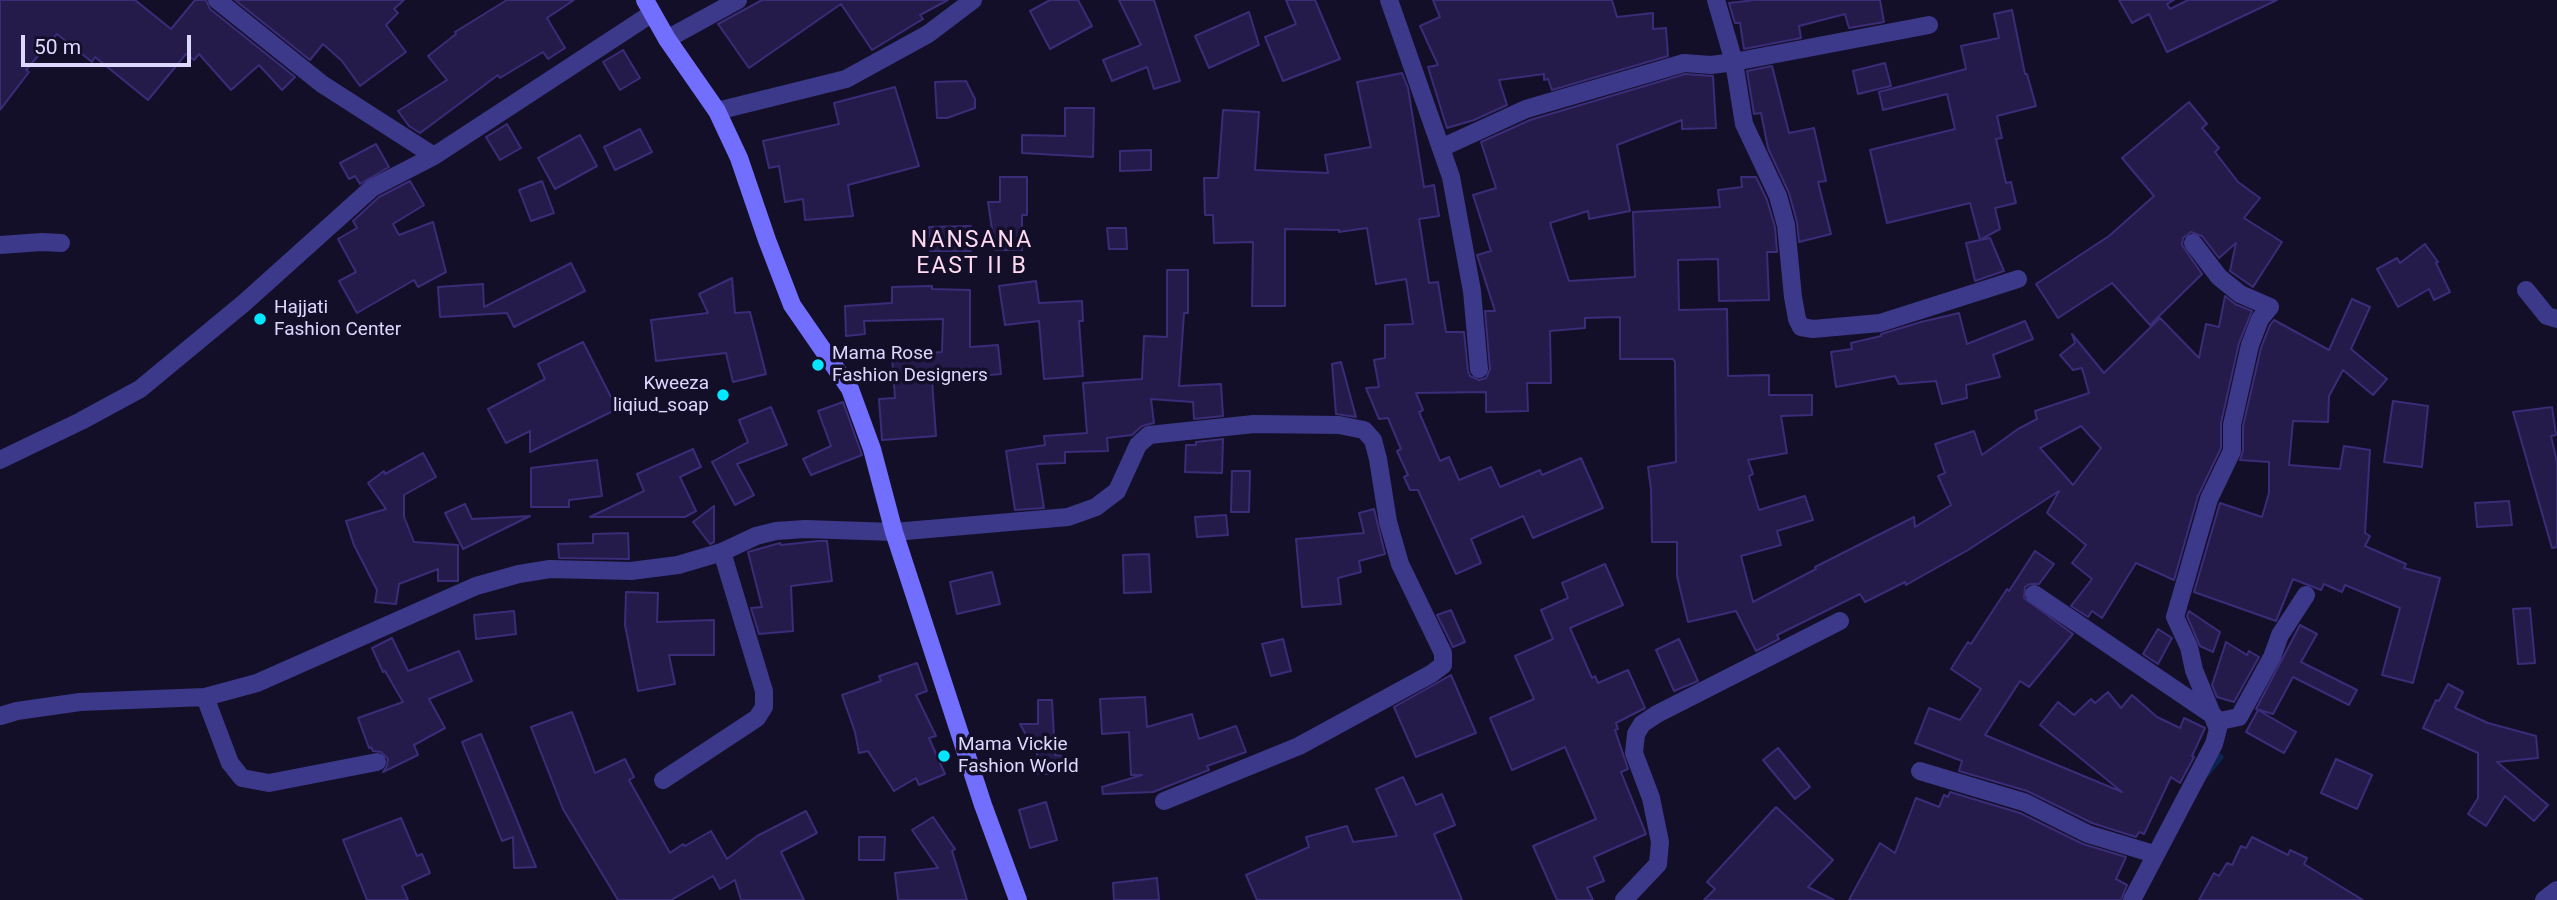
<!DOCTYPE html>
<html>
<head>
<meta charset="utf-8">
<style>
	body { margin:0 }
	#map { position:relative; width:2557px; height:900px; overflow:hidden; background:#140f29; font-family:Roboto,sans-serif }
	canvas { display:block }
	.scale { position:absolute; left:21px; top:35px; width:170px; height:32px; box-sizing:border-box; border:4px solid #dcd8ff; border-top:0; padding-left:9px; font-size:21px; line-height:24px; white-space:nowrap; color:#dcd8ff; -webkit-text-stroke:5px #140f29; paint-order:stroke }
</style>
</head>
<body>
<div id="map">
<canvas width="2557" height="900"></canvas>
<div class="scale">50 m</div>
</div>
<script>
const ctx = document.querySelector('canvas').getContext('2d');
ctx.lineJoin = 'round';
const poly = rows => new Path2D(rows.map(r => 'M' + r).join(''));
function trace(path, color, width, dash) { ctx.strokeStyle = color; ctx.lineWidth = width; ctx.lineCap = dash ? 'butt' : 'round'; ctx.setLineDash(dash || []); ctx.stroke(path); }
function paint(path, color) { ctx.fillStyle = color; ctx.fill(path, 'evenodd'); }
function write(font, color, halo, rows, align = 'center') {
  ctx.font = font + ' Roboto,sans-serif'; ctx.lineWidth = 7; ctx.setLineDash([]); ctx.textBaseline = 'middle'; ctx.strokeStyle = halo; ctx.fillStyle = color; for (const [text, x, y, turn = 0] of rows) {
    ctx.save(); ctx.translate(x, y); ctx.rotate((+turn || 0) * Math.PI / 180); ctx.textAlign = isNaN(turn) ? turn : align; if (halo) ctx.strokeText(text, 0, 0); ctx.fillText(text, 0, 0); ctx.restore();
  }
}
const stream = poly([
	[2206,774,2220,757]
]);
const building = poly([
	[0,0,135,0,171,29,195,0,206,0,210,9,295,77,282,90,259,65,231,90,199,54,194,60,186,54,148,100,95,57,92,62,57,34,26,70,29,72,0,110,0,0],
	[235,0,404,0,394,9,398,13,386,25,406,52,360,86,342,61,323,44,310,60,235,0],
	[507,0,574,0,547,18,565,48,548,59,543,52,500,78,498,75,420,133,409,126,398,111,447,80,428,56,456,34,455,32,507,0],
	[762,0,948,0,920,15,923,19,872,50,841,4,749,68,718,24,762,0],
	[1050,0,1078,0,1092,26,1050,49,1030,11,1050,0],
	[1119,0,1154,0,1180,81,1154,89,1147,67,1112,81,1103,60,1141,45,1119,0],
	[1286,0,1315,0,1340,59,1283,81,1265,37,1296,24,1286,0],
	[1433,0,1612,0,1617,17,1653,13,1653,29,1666,28,1668,56,1552,90,1548,79,1544,80,1544,74,1499,80,1507,105,1474,120,1447,128,1428,67,1438,65,1420,26,1440,17,1433,0],
	[1755,0,1880,0,1884,22,1849,28,1845,14,1799,26,1801,38,1744,49,1740,23,1735,23,1729,3,1755,0],
	[2119,0,2174,0,2167,4,2170,9,2188,0,2277,0,2167,52,2149,14,2132,23,2119,0],
	[2012,10,2025,74,2027,74,2036,106,1997,116,2002,138,1996,139,2006,183,2011,182,2016,203,1995,208,2000,229,1980,240,1970,203,1887,223,1870,150,1955,129,1947,94,1883,110,1879,92,1966,69,1961,46,1999,38,1994,14,2012,10],
	[1249,12,1259,45,1209,68,1195,36,1249,12],
	[623,50,640,78,620,90,603,62,623,50],
	[1885,63,1891,86,1858,94,1853,71,1885,63],
	[1772,66,1789,133,1814,128,1826,181,1818,182,1831,234,1799,242,1797,222,1789,193,1768,148,1761,113,1754,114,1747,71,1772,66],
	[1402,73,1408,88,1424,187,1434,185,1439,216,1419,219,1429,283,1438,282,1446,332,1464,332,1468,371,1470,376,1479,380,1486,378,1490,369,1485,311,1495,311,1477,255,1491,251,1473,195,1496,188,1481,142,1530,120,1685,74,1713,76,1716,128,1682,129,1682,120,1617,145,1630,211,1589,219,1588,211,1550,223,1569,281,1635,277,1633,212,1720,207,1718,190,1742,187,1741,177,1756,177,1767,200,1775,227,1777,252,1767,252,1769,300,1719,301,1718,259,1678,260,1679,310,1727,309,1728,376,1769,375,1769,395,1812,395,1812,415,1781,416,1787,453,1748,460,1753,474,1749,476,1759,510,1805,496,1813,520,1777,531,1781,545,1741,556,1753,602,1816,569,1815,567,1914,517,1915,527,1951,505,1938,476,1945,473,1935,444,1974,431,1982,455,2018,429,2037,419,2035,411,2089,393,2082,368,2073,370,2060,355,2075,343,2072,334,2104,373,2160,318,2199,358,2206,324,2219,327,2225,296,2235,304,2252,311,2239,343,2221,423,2221,448,2198,496,2174,580,2136,563,2102,618,2092,611,2088,617,2071,606,2092,579,2072,563,2086,545,2047,513,2059,491,1968,550,1906,585,1905,582,1865,602,1860,594,1777,635,1779,639,1756,651,1736,611,1688,622,1677,576,1677,542,1652,542,1651,489,1648,467,1676,462,1675,362,1673,359,1620,359,1620,317,1585,318,1585,328,1550,331,1551,383,1527,383,1528,411,1486,412,1486,392,1416,393,1423,410,1419,412,1440,461,1449,457,1459,480,1491,467,1500,487,1540,470,1542,475,1581,458,1603,508,1533,538,1523,516,1471,539,1481,563,1456,574,1418,490,1410,490,1404,477,1408,475,1397,451,1401,449,1388,418,1379,419,1366,388,1379,387,1374,360,1385,358,1385,325,1413,324,1406,279,1376,284,1367,228,1339,232,1339,230,1285,229,1285,306,1252,306,1253,242,1214,243,1213,215,1205,215,1204,178,1218,178,1223,110,1259,112,1255,170,1328,173,1325,155,1371,147,1357,82,1402,73],
	[2081,426,2101,448,2073,485,2040,448,2081,426],
	[966,81,975,99,975,108,947,118,937,118,935,82,966,81],
	[895,87,919,166,848,185,853,216,805,220,803,199,785,202,779,166,769,168,763,141,839,124,834,103,895,87],
	[2189,102,2207,124,2202,128,2219,148,2215,152,2238,182,2260,198,2244,218,2282,242,2253,287,2230,271,2236,243,2219,258,2202,236,2191,232,2183,238,2182,245,2202,274,2150,325,2112,283,2058,318,2036,284,2109,236,2154,196,2122,158,2189,102],
	[1065,108,1094,108,1093,157,1022,153,1022,135,1065,136,1065,108],
	[507,124,521,148,500,160,486,137,507,124],
	[640,129,652,152,615,170,604,147,640,129],
	[580,135,597,166,555,189,538,158,580,135],
	[376,144,389,167,360,184,355,176,349,179,340,163,376,144],
	[1151,150,1151,170,1120,171,1120,151,1151,150],
	[1000,177,1027,177,1027,215,1022,215,1022,250,995,250,988,202,1000,202,1000,177],
	[410,181,424,205,393,224,399,235,433,222,446,272,418,287,414,280,357,313,339,281,356,272,338,239,357,228,353,221,379,197,410,181],
	[542,181,554,213,531,221,519,190,542,181],
	[971,226,971,251,930,251,929,227,971,226],
	[1107,228,1126,228,1127,249,1109,249,1107,228],
	[1990,238,2004,271,1975,281,1966,243,1990,238],
	[2425,244,2438,262,2436,263,2450,292,2434,300,2429,289,2398,307,2377,269,2397,258,2400,263,2425,244],
	[571,263,585,291,514,327,507,313,440,317,438,287,483,284,484,307,571,263],
	[1167,270,1188,270,1188,313,1184,313,1179,386,1221,384,1223,416,1194,419,1193,402,1151,399,1154,423,1142,426,1132,435,1107,438,1108,451,1065,452,1065,463,1037,464,1044,508,1015,510,1006,451,1045,445,1044,436,1087,433,1083,383,1142,379,1144,336,1167,337,1167,270],
	[732,278,735,313,750,312,766,374,733,382,726,353,656,361,651,320,708,313,699,294,732,278],
	[1036,281,1039,303,1082,301,1083,321,1079,321,1083,376,1044,379,1039,321,1005,325,999,286,1036,281],
	[932,286,932,289,970,290,970,347,998,345,1001,374,932,380,936,436,882,440,879,399,895,398,892,356,942,352,943,319,864,321,865,334,846,336,845,306,892,303,892,287,932,286],
	[2352,299,2370,307,2351,349,2387,379,2373,395,2343,370,2329,396,2328,422,2293,421,2289,465,2340,469,2344,446,2370,450,2365,533,2370,536,2365,546,2406,564,2404,568,2440,578,2413,683,2382,675,2400,608,2345,585,2342,592,2324,584,2321,590,2293,579,2276,621,2194,592,2220,503,2262,517,2269,493,2269,462,2240,460,2243,451,2243,426,2261,348,2270,325,2274,320,2329,350,2352,299],
	[1959,313,1967,344,2025,321,2033,339,1993,355,2000,377,1966,385,1967,398,1942,404,1936,381,1899,384,1895,376,1836,387,1831,352,1852,349,1851,343,1881,336,1881,334,1921,322,1959,313],
	[583,342,617,409,530,452,530,431,506,443,488,409,545,379,538,364,583,342],
	[1341,362,1356,417,1336,414,1332,364,1341,362],
	[2393,401,2428,406,2422,467,2384,462,2393,401],
	[843,402,862,455,811,475,803,459,831,446,818,411,843,402],
	[771,407,787,445,737,464,754,495,735,505,712,462,748,442,739,420,771,407],
	[2552,407,2556,435,2551,436,2557,462,2557,547,2552,548,2513,412,2552,407],
	[1223,439,1222,473,1185,472,1186,445,1196,445,1196,442,1223,439],
	[693,449,701,467,680,477,696,511,685,517,590,517,644,491,637,474,693,449],
	[423,453,436,477,404,495,404,517,414,542,458,545,458,581,438,581,438,569,399,584,396,604,375,602,377,590,354,545,346,521,386,509,368,483,384,471,385,474,423,453],
	[597,460,602,496,569,500,569,507,531,507,531,468,597,460],
	[1232,471,1250,471,1249,512,1231,512,1232,471],
	[2509,501,2512,525,2477,527,2475,503,2509,501],
	[465,504,472,519,530,516,463,549,445,513,465,504],
	[714,506,714,542,710,544,693,522,714,506],
	[1374,509,1385,554,1359,561,1361,572,1338,578,1341,604,1302,607,1296,539,1364,533,1359,513,1374,509],
	[1226,515,1228,535,1197,537,1195,517,1226,515],
	[628,533,629,559,559,558,558,544,593,543,593,534,628,533],
	[818,541,827,541,832,581,791,586,793,631,759,634,751,608,762,607,748,552,780,543,781,545,818,541],
	[2035,551,2054,564,2039,584,2030,584,2025,587,2024,598,2073,634,2029,687,2020,681,1985,735,2122,792,2040,725,2058,702,2074,715,2091,699,2095,703,2108,692,2121,708,2132,695,2157,717,2180,728,2184,718,2205,728,2192,756,2194,757,2180,783,2171,777,2144,834,2139,832,2136,837,2092,823,2027,791,1959,771,1962,761,1915,743,1929,708,1960,720,1981,689,1951,669,1968,642,1971,644,2007,589,2009,591,2035,551],
	[1149,554,1151,592,1124,593,1123,555,1149,554],
	[1605,564,1623,605,1570,628,1592,678,1595,676,1598,683,1628,670,1645,708,1616,723,1618,729,1615,730,1628,769,1621,772,1646,834,1594,857,1604,881,1587,888,1593,900,1557,900,1533,846,1596,819,1565,747,1512,770,1490,718,1534,699,1515,656,1553,639,1541,610,1568,598,1562,583,1605,564],
	[992,572,1000,604,957,614,950,582,992,572],
	[626,592,658,593,657,622,714,620,714,655,669,655,675,684,638,691,625,625,626,592],
	[2530,608,2535,663,2518,664,2513,609,2530,608],
	[1451,610,1465,642,1453,647,1437,615,1451,610],
	[514,611,516,634,476,639,474,615,514,611],
	[2189,611,2220,632,2213,652,2200,646,2187,616,2189,611],
	[2300,625,2317,634,2301,662,2357,690,2349,705,2293,677,2273,714,2256,709,2300,625],
	[2158,629,2172,638,2158,664,2143,654,2158,629],
	[392,638,408,671,459,651,472,681,429,699,445,728,414,745,418,755,383,772,387,766,388,759,381,752,373,751,371,747,369,748,358,718,403,702,385,671,383,672,372,648,392,638],
	[1283,639,1291,671,1271,676,1262,644,1283,639],
	[1679,639,1698,681,1674,691,1656,650,1679,639],
	[2226,642,2247,655,2249,651,2259,657,2234,702,2217,697,2212,685,2226,642],
	[917,663,927,691,916,695,936,736,929,738,945,774,919,785,916,778,894,791,868,751,859,753,855,732,842,695,881,681,879,676,917,663],
	[1451,675,1476,733,1416,757,1394,707,1451,675],
	[2448,684,2463,692,2455,708,2488,723,2536,736,2538,758,2497,762,2548,805,2534,821,2505,796,2486,826,2468,814,2478,798,2478,753,2423,728,2436,700,2439,701,2448,684],
	[1145,697,1147,727,1192,714,1199,739,1236,726,1246,752,1207,766,1209,770,1153,792,1103,794,1102,787,1142,775,1131,775,1129,732,1102,734,1100,699,1145,697],
	[1038,700,1052,700,1055,755,1062,756,1062,774,1037,774,1037,745,1032,746,1020,724,1038,724,1038,700],
	[2258,710,2296,732,2284,753,2246,732,2258,710],
	[572,712,595,773,625,759,634,777,629,780,670,853,683,844,685,846,711,831,727,859,757,836,806,811,817,833,781,852,804,900,741,900,735,880,720,889,713,876,671,900,618,900,563,809,531,727,572,712],
	[481,734,514,813,536,867,514,868,513,837,502,841,462,742,481,734],
	[1778,748,1810,787,1795,799,1763,760,1778,748],
	[2336,759,2372,775,2357,809,2321,793,2336,759],
	[1403,777,1416,805,1442,794,1455,825,1434,834,1462,900,1257,900,1246,875,1309,847,1306,837,1347,826,1353,842,1397,836,1376,789,1403,777],
	[1950,792,2020,813,2083,844,2126,857,2116,879,2127,885,2121,900,1849,900,1880,843,1895,853,1916,798,1939,807,1944,795,1948,797,1950,792],
	[1046,802,1057,840,1030,848,1019,810,1046,802],
	[1776,807,1833,860,1808,887,1834,900,1704,900,1715,889,1707,882,1776,807],
	[933,817,955,849,952,851,967,900,898,900,895,873,938,868,912,830,933,817],
	[401,818,417,856,422,854,430,873,402,886,408,900,367,900,343,840,401,818],
	[859,837,885,837,884,860,859,860,859,837],
	[2252,837,2288,855,2290,850,2307,858,2304,864,2363,900,2199,900,2214,873,2219,876,2227,863,2232,865,2241,846,2246,848,2252,837],
	[1157,878,1159,900,1114,900,1113,883,1157,878]
]);
const street = poly([
	[217,0,322,84,434,156],
	[1389,0,1451,177,1472,291,1479,369],
	[1716,0,1734,62,1744,124,1778,196,1786,225,1793,297,1797,319,1801,327,1813,329,1880,323,2018,279],
	[667,39,738,0],
	[717,111,846,79,928,34,973,0],
	[1441,148,1526,109,1684,63,1711,65,1734,62,1929,25],
	[0,245,42,242,61,243],
	[2526,290,2547,316,2557,319],
	[0,460,81,421,140,389,244,303,372,188,434,156,651,14],
	[2034,594,2214,716],
	[205,697,230,763,242,778,269,783,377,762],
	[0,716,17,711,80,702,205,697,257,683,476,586,519,574,550,569,631,571,678,565,722,552,756,536,776,531,805,529,894,532,1068,517,1096,507,1117,491,1138,445,1149,435,1254,424,1339,425,1364,430,1373,440,1378,459,1388,522,1400,564,1443,653,1443,665,1431,674,1299,746,1164,801],
	[2215,722,2239,717,2272,657,2280,635,2306,595],
	[1920,771,2024,802,2088,834,2154,854],
	[663,780,757,718,764,707,764,691,722,552],
	[1624,900,1658,864,1660,842,1651,798,1634,753,1636,734,1642,724,1657,714,1840,621],
	[2132,900,2214,744,2218,729,2194,670,2189,647,2175,617,2209,499,2232,451,2232,425,2250,345,2260,319,2270,307,2240,294,2219,277,2193,243],
	[2544,900,2557,890]
]);
const secondary = poly([
	[645,0,667,39,717,111,739,158,767,240,792,305,850,389,872,449,894,532,983,805,1018,900]
]);
const markers = [
	[260,319,7,"#04e7ff"],
	[818,365,7,"#04e7ff"],
	[723,395,7,"#04e7ff"],
	[944,756,7,"#04e7ff"]
];
const poiNames = [
	["Hajjati",274,308],
	["Fashion Center",274,330],
	["Mama Rose",832,354],
	["Fashion Designers",832,376],
	["Kweeza",709,384,"right"],
	["liqiud_soap",709,406,"right"],
	["Mama Vickie",958,745],
	["Fashion World",958,767]
];
const quarterNames = [
	["NANSANA",972,241],
	["EAST II B",972,267]
];
trace(stream, '#0b234d', 7);
paint(building, '#241b4b');
trace(building, '#3b2c78', 2);
trace(street, '#3c398a', 18);
trace(secondary, '#726fff', 18);
for (const [x, y, r, color] of markers) { const dot = new Path2D(); dot.arc(x, y, r, 0, 2 * Math.PI); ctx.fillStyle = color; ctx.fill(dot); trace(dot, '#140f29', 2.5); }
write('19px', '#dcd8ff', '#140f29', poiNames, 'left');
ctx.letterSpacing = '2px';
write('23px', '#ffdaf2', '#140f29', quarterNames);
ctx.letterSpacing = '0px';
</script>
</body>
</html>
